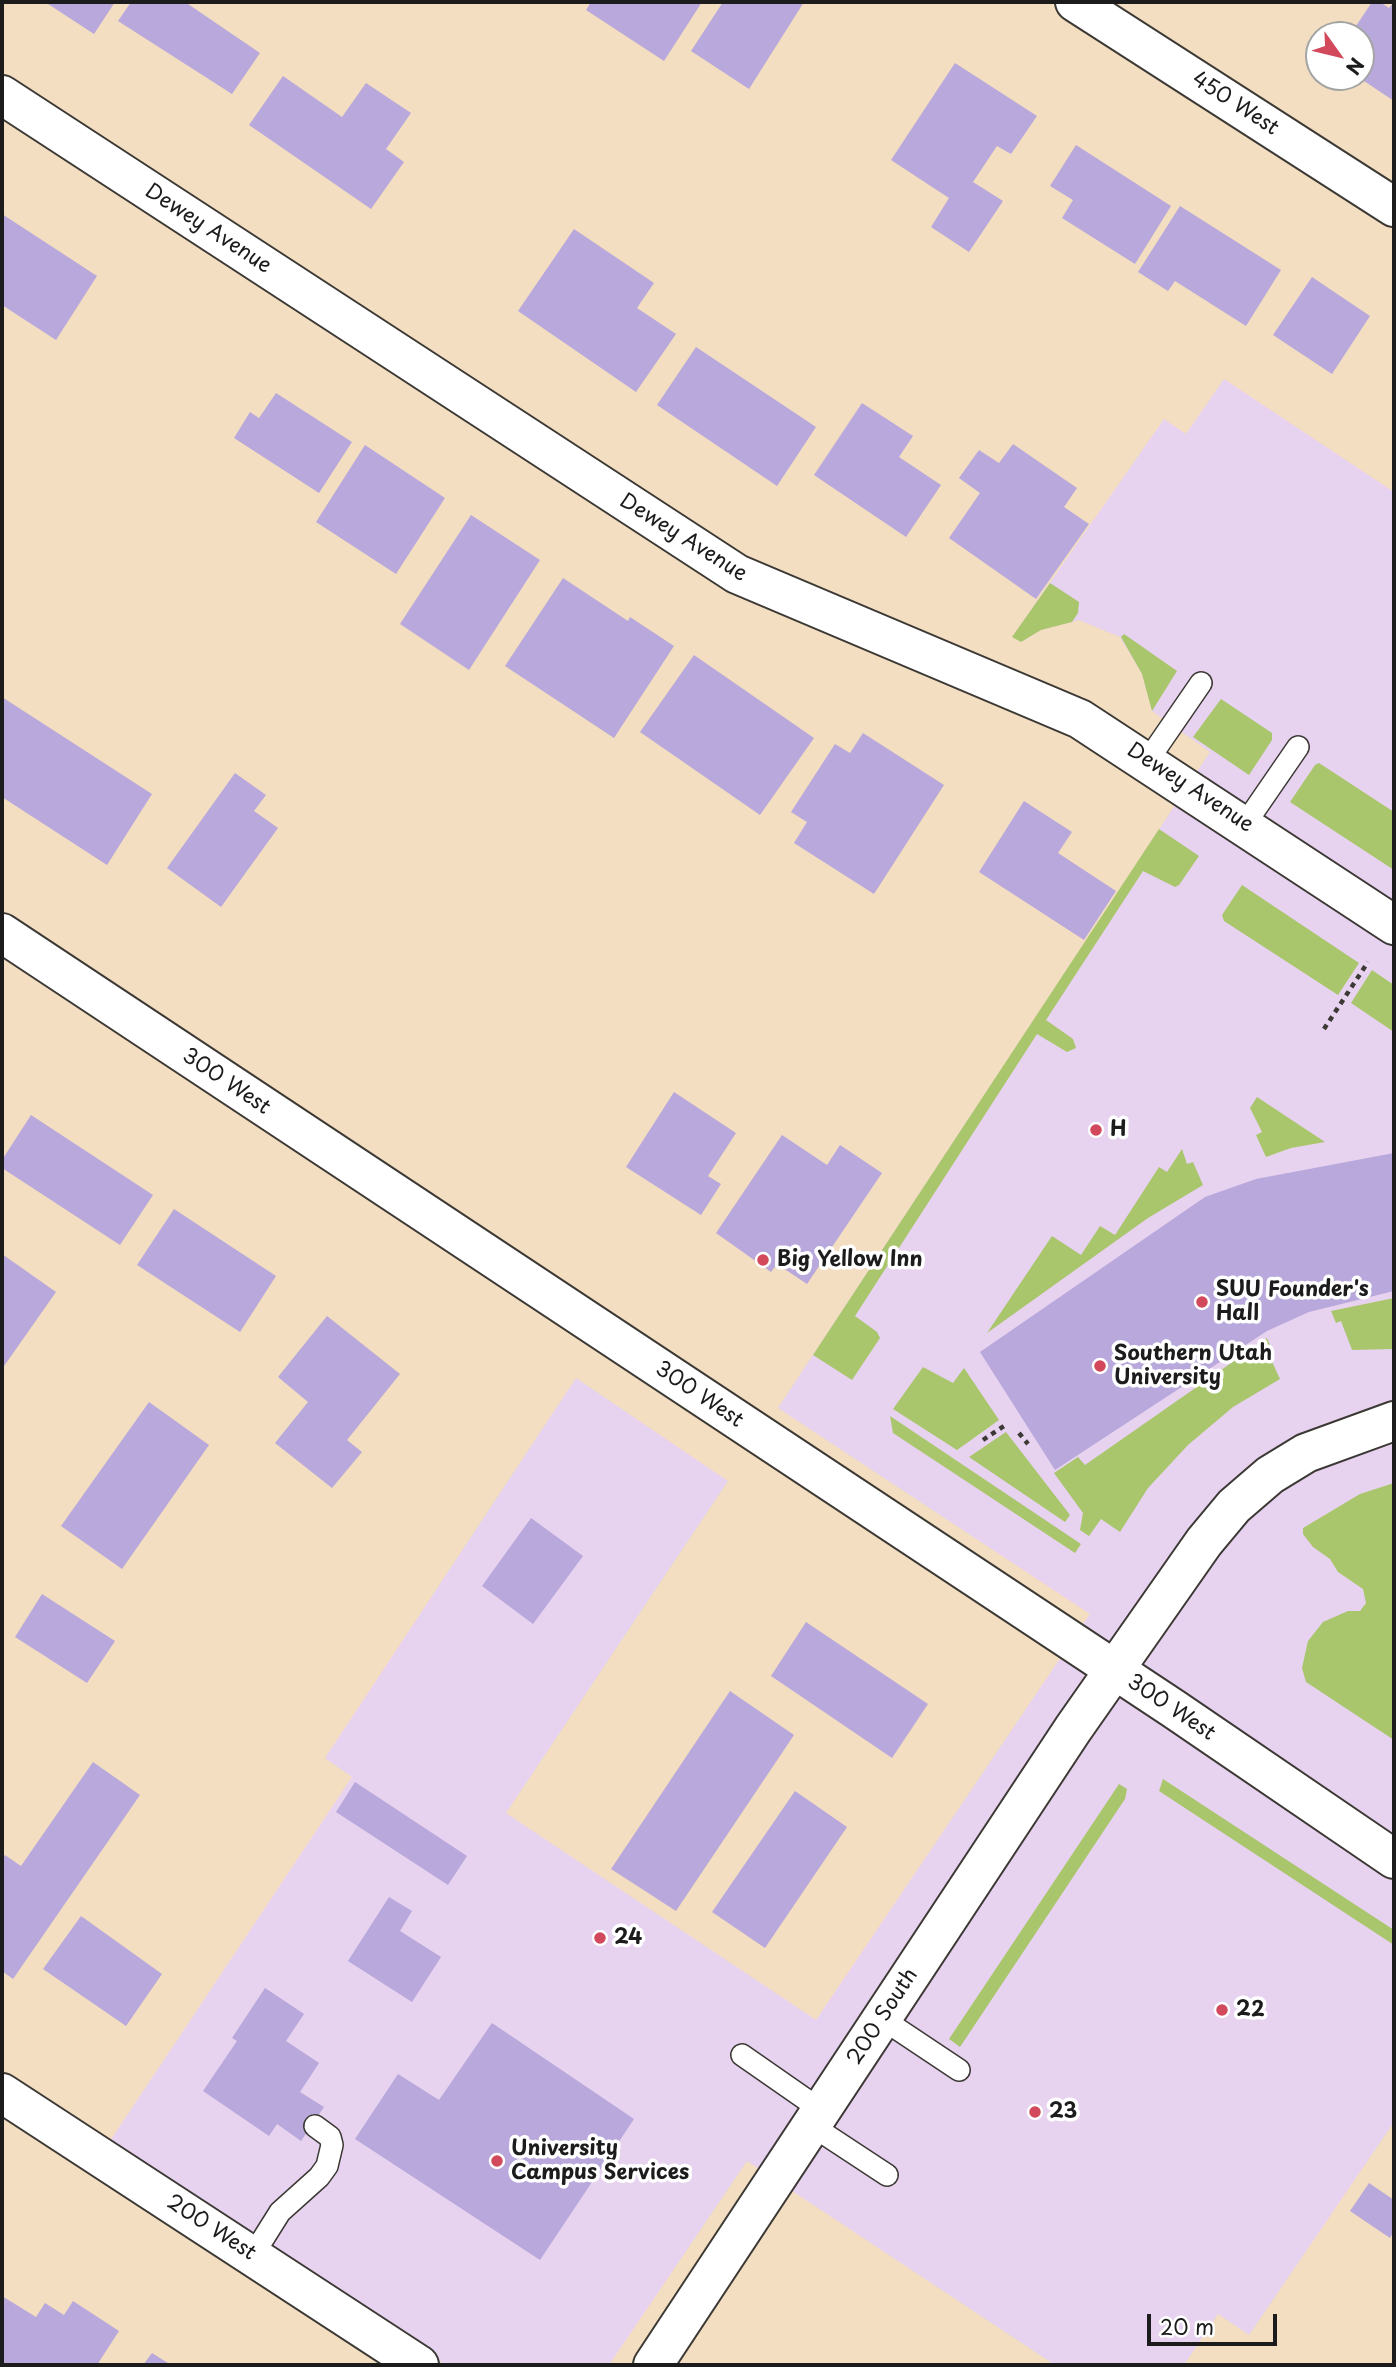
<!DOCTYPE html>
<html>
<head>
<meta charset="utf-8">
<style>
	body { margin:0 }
	#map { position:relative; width:1396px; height:2367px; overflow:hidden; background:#f3dec1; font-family:"Playpen Sans",sans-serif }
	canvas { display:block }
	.frame { position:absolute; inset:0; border:4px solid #1c1c1c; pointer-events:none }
	.north { position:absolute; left:1305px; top:21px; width:70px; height:70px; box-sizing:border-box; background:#fff; border:2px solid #a4a4a4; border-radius:50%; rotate:124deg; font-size:19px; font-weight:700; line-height:28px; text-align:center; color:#1c1c1c }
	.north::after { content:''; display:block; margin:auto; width:24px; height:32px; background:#d1495b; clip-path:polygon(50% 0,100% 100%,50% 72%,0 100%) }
	.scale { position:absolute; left:1147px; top:2314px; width:130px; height:32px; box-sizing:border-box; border:4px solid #1c1c1c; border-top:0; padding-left:9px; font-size:21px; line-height:24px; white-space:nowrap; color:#1c1c1c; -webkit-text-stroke:5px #fff; paint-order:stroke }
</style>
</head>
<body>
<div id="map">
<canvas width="1396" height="2367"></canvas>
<div class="frame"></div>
<div class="north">N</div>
<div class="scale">20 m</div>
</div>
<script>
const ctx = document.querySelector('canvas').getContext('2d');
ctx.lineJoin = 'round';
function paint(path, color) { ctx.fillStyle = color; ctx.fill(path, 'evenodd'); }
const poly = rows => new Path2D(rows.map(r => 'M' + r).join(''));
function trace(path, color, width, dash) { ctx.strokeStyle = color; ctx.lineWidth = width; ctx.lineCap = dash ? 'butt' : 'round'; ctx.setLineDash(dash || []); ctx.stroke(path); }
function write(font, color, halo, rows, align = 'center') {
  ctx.font = font + ' "Playpen Sans",sans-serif'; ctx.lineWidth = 7; ctx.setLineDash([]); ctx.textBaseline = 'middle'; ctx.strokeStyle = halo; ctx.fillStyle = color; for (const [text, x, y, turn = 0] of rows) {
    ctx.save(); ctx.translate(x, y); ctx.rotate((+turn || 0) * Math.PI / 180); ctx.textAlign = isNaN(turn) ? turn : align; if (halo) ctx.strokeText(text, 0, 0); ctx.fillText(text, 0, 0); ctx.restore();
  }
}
const built = poly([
	[1224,379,1394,492,1394,2122,1249,2335,1218,2314,1184,2365,1055,2365,747,2161,609,2365,446,2365,110,2141,352,1777,325,1758,576,1378,728,1481,506,1813,816,2020,1090,1614,778,1408,1210,752,1152,711,1142,674,1120,637,1079,620,1041,630,1021,642,1012,637,1164,419,1186,434]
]);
const green = poly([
	[1050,583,1079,602,1078,613,1072,622,1041,630,1021,642,1012,637],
	[1124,634,1177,671,1152,711,1142,674,1121,637],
	[1221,699,1272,733,1272,740,1249,775,1193,737],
	[1319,763,1394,812,1394,870,1290,802,1315,765],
	[1159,829,1199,856,1179,885,1175,887,1143,871,1046,1020,1073,1039,1076,1048,1067,1052,1037,1034,855,1316,877,1332,880,1338,852,1380,813,1355],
	[1242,885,1359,963,1338,995,1224,921,1222,915],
	[1372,970,1394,985,1394,1032,1351,1003],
	[1257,1097,1325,1142,1291,1148,1266,1157,1256,1135,1262,1132,1250,1108],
	[1182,1149,1187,1164,1193,1162,1203,1185,1148,1218,987,1333,1052,1236,1081,1255,1100,1226,1115,1235,1159,1167,1167,1172],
	[1394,1298,1394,1349,1352,1350,1341,1321,1336,1323,1331,1311],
	[1267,1338,1272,1350,1268,1353,1280,1379,1233,1407,1188,1445,1148,1488,1120,1532,1101,1519,1089,1536,1080,1530,1083,1513,1054,1473,1078,1457,1085,1465],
	[923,1367,953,1383,964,1368,999,1420,957,1450,893,1409],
	[890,1416,1081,1544,1075,1553,893,1433],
	[1006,1432,1070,1515,1065,1522,969,1457],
	[1394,1483,1394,1740,1306,1682,1302,1668,1308,1641,1323,1622,1348,1611,1360,1611,1366,1603,1363,1589,1338,1572,1330,1559,1313,1547,1303,1534,1303,1528,1360,1494],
	[1163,1779,1394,1930,1394,1945,1159,1791],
	[1119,1784,1127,1789,1125,1799,960,2047,949,2039]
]);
const building = poly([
	[45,2,115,2,94,34],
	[131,2,185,2,260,53,232,94,118,21],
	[591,2,702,2,664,61,586,10],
	[723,2,804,2,749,89,691,51],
	[1372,2,1380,2,1389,8,1394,2,1394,101,1358,77,1361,77,1361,55,1366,48,1361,44,1361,35,1350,35],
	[955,63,1037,116,1011,154,997,146,973,182,1003,201,969,252,931,227,949,198,891,160],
	[283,76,342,117,366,83,411,113,386,149,404,162,371,209,249,125],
	[1076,145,1171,206,1135,264,1062,218,1073,200,1050,186],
	[1180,206,1281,270,1246,326,1175,281,1168,291,1138,272],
	[2,214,97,276,56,340,2,305],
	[574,229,654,283,637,308,676,334,636,392,518,311],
	[1312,277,1370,316,1332,374,1273,335],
	[696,347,816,427,777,486,657,405],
	[276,393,352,442,319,493,234,438,250,412,259,418],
	[862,403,913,436,899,457,941,485,906,537,814,475],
	[1013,444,1077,488,1064,507,1089,524,1036,599,949,538,980,493,959,478,979,450,999,463],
	[365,445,445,498,396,574,316,522],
	[471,515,540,560,469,670,400,624],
	[563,578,628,621,630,617,674,646,614,738,505,666],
	[694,655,814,738,760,815,640,732],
	[2,697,152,794,107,865,2,797],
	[863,733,944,785,874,894,794,843,807,822,791,812,835,744,850,753],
	[235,773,266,795,254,811,278,828,221,907,167,868],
	[1024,801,1072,832,1058,853,1116,891,1084,940,979,872],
	[674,1092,736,1133,708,1176,721,1184,701,1215,626,1167],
	[31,1115,153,1195,120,1245,2,1168,2,1160],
	[782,1135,827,1165,840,1145,882,1173,807,1284,777,1264,771,1272,716,1233],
	[1394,1153,1394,1291,1309,1312,1267,1331,1055,1470,980,1352,1205,1197,1256,1179],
	[174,1209,276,1276,240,1332,137,1265],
	[2,1254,56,1292,2,1369],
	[327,1316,400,1374,347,1440,362,1452,332,1488,275,1443,308,1402,278,1377],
	[149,1402,209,1445,122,1569,61,1526],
	[531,1518,583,1556,533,1624,482,1586],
	[42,1594,115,1641,87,1683,15,1637],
	[806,1622,928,1704,892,1758,771,1676],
	[730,1691,794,1735,676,1911,611,1869],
	[93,1762,140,1795,13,1979,2,1971,2,1860,5,1855,21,1866],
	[355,1782,467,1856,448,1885,336,1812],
	[795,1791,847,1827,765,1948,712,1912],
	[389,1897,412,1911,400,1931,441,1957,412,2002,348,1961],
	[81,1916,162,1974,126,2026,43,1969],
	[265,1988,304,2014,286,2041,319,2063,300,2092,324,2107,301,2141,277,2124,269,2136,203,2091,237,2041,232,2038],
	[492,2023,634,2119,540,2260,355,2139,398,2074,439,2100],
	[1369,2183,1394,2200,1394,2231,1390,2238,1350,2211],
	[2,2296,36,2317,45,2303,64,2315,73,2301,119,2331,97,2365,2,2365],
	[152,2353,171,2365,143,2365]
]);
const path = poly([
	[1324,1029,1368,962],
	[1019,1433,1028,1444],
	[983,1440,1004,1426]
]);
const service = poly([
	[1148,760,1201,683],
	[1245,824,1298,747],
	[881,2018,959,2070],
	[742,2055,821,2110],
	[811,2125,887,2175],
	[253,2255,280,2212,319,2177,327,2166,332,2145,330,2137,315,2126]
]);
const minor = poly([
	[1075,2,1394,207],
	[2,95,737,574,1080,719,1394,925],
	[2,2093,419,2365]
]);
const tertiary = poly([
	[2,933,1174,1709,1394,1859],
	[653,2365,1073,1729,1204,1542,1234,1506,1270,1475,1306,1453,1394,1421]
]);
const markers = [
	[1096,1130,7,"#d1495b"],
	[763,1260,7,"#d1495b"],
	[1202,1302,7,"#d1495b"],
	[1100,1366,7,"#d1495b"],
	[600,1938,7,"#d1495b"],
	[1222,2010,7,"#d1495b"],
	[1035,2112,7,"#d1495b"],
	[497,2161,7,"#d1495b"]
];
const streetNames = [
	["450 West",1235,104,33],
	["Dewey Avenue",208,229,33],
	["Dewey Avenue",683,538,32],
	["Dewey Avenue",1190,788,33],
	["300 West",226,1082,34],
	["300 West",699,1395,34],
	["300 West",1171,1708,34],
	["200 South",883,2017,-57],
	["200 West",211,2228,33]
];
const poiNames = [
	["H",1110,1130],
	["Big Yellow Inn",777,1260],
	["SUU Founder's",1216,1290],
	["Hall",1216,1314],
	["Southern Utah",1114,1354],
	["University",1114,1378],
	["24",614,1938],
	["22",1236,2010],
	["23",1049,2112],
	["University",511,2149],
	["Campus Services",511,2173]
];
paint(built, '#e7d2ef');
paint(green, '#aac66c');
paint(building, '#b8a8db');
trace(service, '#3c3935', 24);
trace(minor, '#3c3935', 42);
trace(tertiary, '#3c3935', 42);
trace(path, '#3c3935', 4.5, [5, 5]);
trace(service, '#fff', 21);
trace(minor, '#fff', 38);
trace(tertiary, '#fff', 38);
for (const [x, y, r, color] of markers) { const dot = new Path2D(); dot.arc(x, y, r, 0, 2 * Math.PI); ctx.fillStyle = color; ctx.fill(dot); trace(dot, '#fff', 2.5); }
write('21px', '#1c1c1c', '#fff', streetNames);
write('bold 21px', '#1c1c1c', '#fff', poiNames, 'left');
</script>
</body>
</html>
